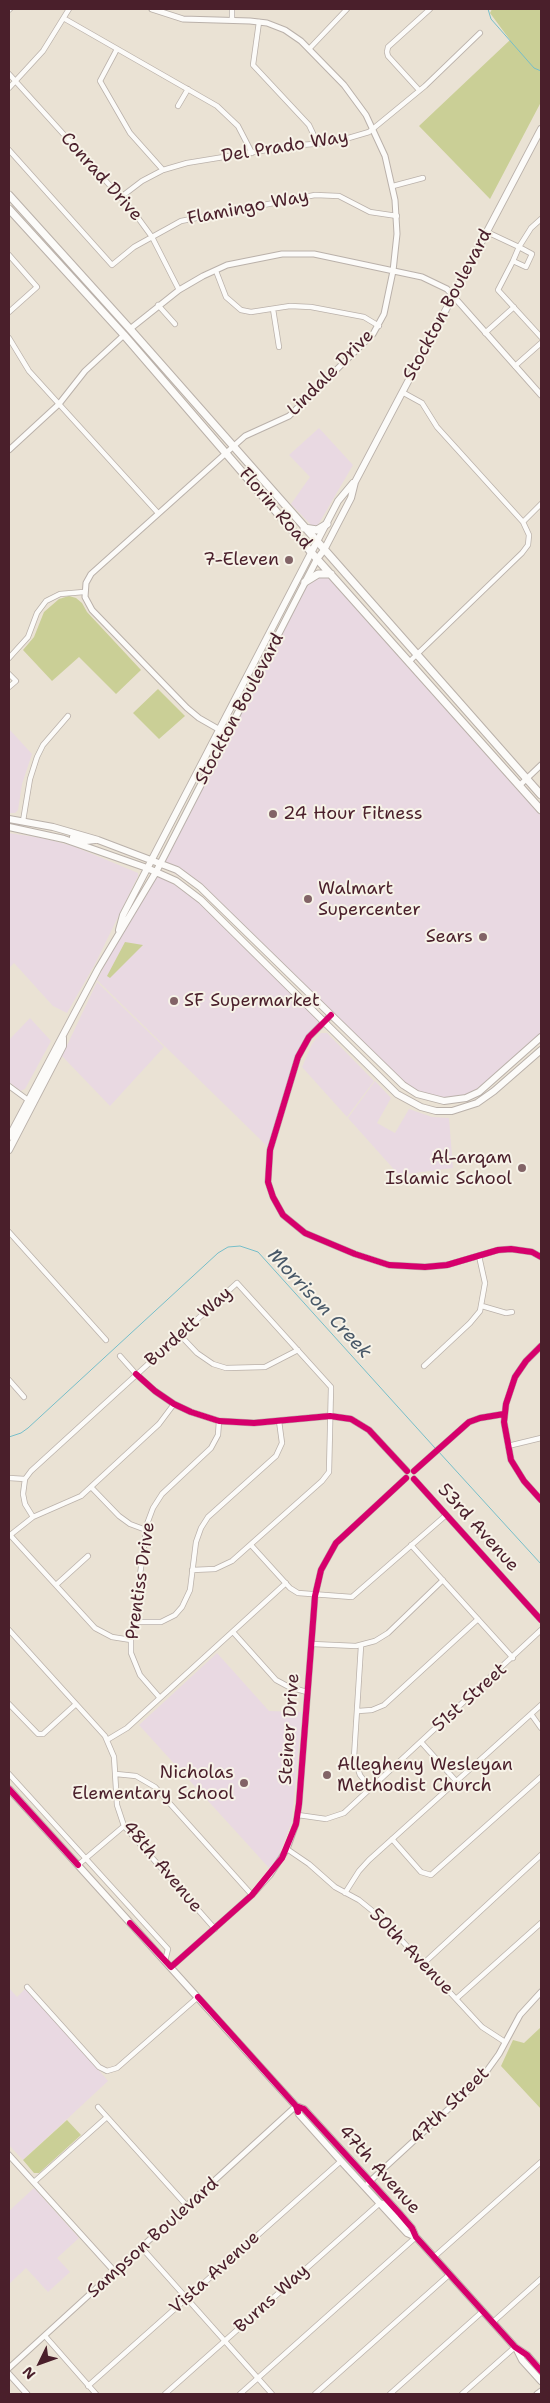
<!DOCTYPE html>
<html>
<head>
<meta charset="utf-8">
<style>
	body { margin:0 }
	#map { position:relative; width:550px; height:2403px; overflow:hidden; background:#eae2d4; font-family:"Shantell Sans",sans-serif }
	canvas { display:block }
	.frame { position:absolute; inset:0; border:10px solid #4a1f2b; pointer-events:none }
	.north { position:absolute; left:15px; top:2338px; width:50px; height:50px; -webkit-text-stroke:4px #f7f3e8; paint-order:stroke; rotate:228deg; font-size:14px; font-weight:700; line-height:20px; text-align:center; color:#4a1f2b }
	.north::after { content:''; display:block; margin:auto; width:18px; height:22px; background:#4a1f2b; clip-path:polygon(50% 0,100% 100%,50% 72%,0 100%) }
</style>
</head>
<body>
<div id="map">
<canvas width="550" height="2403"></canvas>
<div class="frame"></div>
<div class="north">N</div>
</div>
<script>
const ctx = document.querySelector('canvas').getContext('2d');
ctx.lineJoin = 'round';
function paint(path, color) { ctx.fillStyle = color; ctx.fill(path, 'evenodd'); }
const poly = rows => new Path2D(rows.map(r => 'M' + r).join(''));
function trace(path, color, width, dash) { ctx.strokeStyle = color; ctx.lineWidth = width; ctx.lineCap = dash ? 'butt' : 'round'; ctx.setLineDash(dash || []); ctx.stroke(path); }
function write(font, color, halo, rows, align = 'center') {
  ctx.font = font + ' "Shantell Sans",sans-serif'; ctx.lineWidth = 4; ctx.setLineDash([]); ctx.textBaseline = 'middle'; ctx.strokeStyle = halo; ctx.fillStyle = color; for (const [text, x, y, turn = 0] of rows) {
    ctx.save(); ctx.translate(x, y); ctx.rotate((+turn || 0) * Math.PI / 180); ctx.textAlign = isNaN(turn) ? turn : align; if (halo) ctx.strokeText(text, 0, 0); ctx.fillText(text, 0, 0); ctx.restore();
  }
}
const built = poly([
	[319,428,353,465,318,525,313,527,291,504,310,477,289,455],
	[318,574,331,574,541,811,541,1037,486,1086,456,1100,417,1094,198,888,162,866,160,862,305,582],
	[9,729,32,754,22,784,18,810,15,813,9,813],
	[9,833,42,838,73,846,138,873,138,876,95,964,67,1013,53,1006,14,963,9,968],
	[154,871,177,883,210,907,322,1018,308,1036,292,1067,268,1147,97,980],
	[97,982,164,1047,110,1106,62,1056],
	[30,1018,51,1041,25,1089,20,1091,9,1082,9,1040],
	[321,1033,327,1033,374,1081,347,1117,302,1067,312,1044],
	[375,1081,391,1098,377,1123,395,1133,409,1109,432,1117,449,1118,453,1168,399,1175,348,1118],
	[217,1653,269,1711,302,1712,292,1821,279,1855,270,1869,139,1725],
	[27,1987,108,2081,23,2160,9,2145,9,1988,17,1997],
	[34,2188,79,2238,57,2258,70,2272,48,2292,26,2268,9,2284,9,2211]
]);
const green = poly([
	[492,9,541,9,541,102,490,199,419,126,510,40,490,13],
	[69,596,76,598,82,603,87,612,141,670,116,694,79,657,52,681,23,650,34,637,44,612,59,599],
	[158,689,185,716,159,739,133,713],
	[125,942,143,945,110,978,107,976],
	[541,2027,541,2109,501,2066,513,2040,524,2043],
	[67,2120,81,2135,39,2173,34,2173,23,2160]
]);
const stream = poly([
	[488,9,491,19,534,68,541,71],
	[9,1437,21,1433,28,1428,218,1253,228,1247,240,1246,258,1252,435,1448],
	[438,1451,541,1564]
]);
const minor = poly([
	[232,9,232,20],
	[9,10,10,9],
	[65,19,217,106,238,126,252,153],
	[259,22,253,65,309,125,318,144],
	[310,48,347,9],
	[117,49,100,81,130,133,163,170],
	[9,74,133,211,152,237,179,290],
	[9,88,43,51,69,9],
	[419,90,388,56,387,52,388,47,430,9],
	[178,106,188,89],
	[9,150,112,265,134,247,181,221,315,195,339,196,370,212,397,216],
	[393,186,423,178],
	[121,197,142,181,163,170,187,163,291,146,335,142,369,132,425,86,480,33],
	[487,232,519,247,531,228,541,219],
	[519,247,532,254,526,267,513,261,519,247],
	[9,255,37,287,9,312],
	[513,261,498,290,541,337],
	[216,271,226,297,241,310,251,312,290,306,311,307,364,317,379,326],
	[158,305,175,324],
	[273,309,279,347],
	[485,333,514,307],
	[9,338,29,371,158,513],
	[515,366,541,343],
	[402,392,422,403,437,427,523,522,529,535,528,545,522,553,409,662],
	[523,522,541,504],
	[9,658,28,637,37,613,46,601,60,594,84,592],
	[9,674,16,681,9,687],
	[23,821,30,779,37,757,43,745,68,716],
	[9,1086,28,1100],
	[9,1232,106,1340],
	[482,1306,506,1313,512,1312],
	[180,1335,197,1353,213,1364,226,1368,265,1367,298,1350],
	[120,1356,136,1374],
	[424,1366,470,1323,480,1311,485,1283,479,1256],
	[9,1380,24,1397],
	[508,1446,541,1438],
	[9,1478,25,1479],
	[91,1487,119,1516,130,1524,146,1530],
	[33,1517,25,1504,23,1494,25,1479,31,1471,237,1283,331,1387,329,1472,322,1481,232,1561,215,1569,192,1570],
	[10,1535,95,1628,112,1637,131,1640],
	[9,1536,33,1517,81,1496,159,1424,174,1404],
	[251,1545,290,1588,298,1593,352,1597,445,1516],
	[411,1545,513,1658],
	[56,1585,88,1556],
	[134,1622,161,1622,175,1615,182,1607,190,1590,196,1542,201,1528,208,1517,276,1456,282,1443,279,1421],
	[9,1630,105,1736,114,1757,117,1805,124,1826,215,1929],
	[233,1632,276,1680,289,1687,307,1692],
	[312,1644,356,1646,375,1641,388,1633,443,1580],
	[361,1646,354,1757,360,1775,370,1788],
	[160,1698,140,1675,131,1653,131,1640,147,1524,153,1508,162,1494,211,1448,218,1435,219,1421],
	[9,1704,38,1734,43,1734,76,1704],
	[358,1711,372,1710,384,1705,478,1619],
	[531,1714,541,1728],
	[107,1740,127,1728,286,1583],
	[421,1742,457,1782],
	[9,1774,168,1949,165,1961],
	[116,1774,136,1776,155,1787,252,1895],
	[298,1815,326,1819,344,1813,541,1630],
	[392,1839,421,1872,431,1875,541,1777],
	[287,1849,309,1864,335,1887,359,1900,380,1917,482,2027,505,2042],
	[78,1865,124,1826],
	[345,1893,359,1871,369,1860,541,1705],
	[424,1963,541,1855],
	[27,1987,99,2067,107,2071,117,2068,198,1997],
	[456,1999,541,1923],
	[98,2107,187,2206],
	[34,2182,107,2117],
	[141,2247,272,2394],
	[434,2257,541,2162],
	[493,2322,541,2279],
	[45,2336,96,2394],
	[88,2386,341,2161],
	[165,2394,380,2203],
	[240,2394,416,2237],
	[315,2394,450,2274],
	[390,2394,483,2311],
	[462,2394,515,2347]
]);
const tertiary = poly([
	[152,9,183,19,250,21,267,23,285,30,301,41,344,85,366,115,385,156,395,200,397,234,393,271,384,314,373,334,289,416,245,436,91,574,86,583,85,597,92,610,187,708,199,718,227,734],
	[130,329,179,290,203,276,227,265,282,254,314,254,422,277,447,289,541,395],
	[9,450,59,404,85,371,124,335],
	[520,785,541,765],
	[331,1015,309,1037,298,1057,270,1150,268,1182,273,1197,283,1215,305,1233,355,1254,389,1265,425,1267,447,1265,498,1250,511,1249,532,1252,541,1257],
	[541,1346,526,1361,515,1377,506,1404,504,1422,511,1460,524,1481,541,1500],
	[136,1374,155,1391,174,1404,191,1412,219,1421,254,1423,330,1416,351,1419,369,1430,407,1471],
	[414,1471,469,1422,480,1418,504,1414],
	[414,1479,541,1620],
	[171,1967,252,1895,270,1875,287,1849,296,1824,299,1804,315,1596,321,1570,336,1543,406,1478],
	[9,2155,115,2272],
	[368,2183,481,2079,499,2054,520,2015,541,1992],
	[380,2203,385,2204,403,2223,409,2227],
	[9,2368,296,2106],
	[9,2374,27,2394],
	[537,2394,541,2391]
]);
const secondary = poly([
	[9,819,53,827,98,840,177,870,200,887,403,1085,417,1094,444,1101,466,1098,479,1092,541,1037],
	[9,827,64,839,147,868,176,881,201,900,397,1094,421,1107,436,1111,452,1111,477,1103,494,1091,541,1050],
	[73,837,86,841,95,840],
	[119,930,123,915,338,501,353,483],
	[9,1137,98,969,156,872,317,559,324,550,351,498,355,482,541,129],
	[9,1150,63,1046,63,1038],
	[9,1789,275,2083,296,2106,299,2114,341,2161,407,2233,416,2237],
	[296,2106,304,2109,315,2121,400,2214,412,2228,416,2237,515,2347,527,2355,541,2371],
	[516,2348,522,2360,541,2381]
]);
const primary = poly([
	[9,195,130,329,541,795],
	[9,209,124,335,317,559,541,810],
	[304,528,317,530,327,524],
	[305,582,318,574,331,574]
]);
const cycleway = poly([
	[331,1015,309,1037,298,1057,270,1150,268,1182,273,1197,283,1215,305,1233,355,1254,389,1265,425,1267,447,1265,498,1250,511,1249,532,1252,541,1257],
	[541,1346,526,1361,515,1377,506,1404,504,1422,511,1460,524,1481,541,1500],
	[136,1374,155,1391,174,1404,191,1412,219,1421,254,1423,330,1416,351,1419,369,1430,407,1471],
	[414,1471,469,1422,480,1418,504,1414],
	[414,1479,541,1620],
	[9,1789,78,1865],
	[130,1923,171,1967,252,1895,282,1858,296,1824,299,1804,315,1596,321,1570,336,1543,406,1478],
	[198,1997,296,2106,298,2112],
	[296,2106,304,2109,315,2121,400,2214,412,2228,416,2237,515,2347,527,2355,541,2371]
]);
const markers = [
	[289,560,5,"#826366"],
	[273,814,5,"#826366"],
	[308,899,5,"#826366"],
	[483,937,5,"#826366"],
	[174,1001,5,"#826366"],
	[522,1168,5,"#826366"],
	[327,1775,5,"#826366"],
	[244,1783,5,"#826366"]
];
const streetNames = [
	["Del Prado Way",285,147,-9],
	["Conrad Drive",101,177,48],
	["Flamingo Way",248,208,-11],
	["Stockton Boulevard",448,305,-62],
	["Lindale Drive",331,373,-45],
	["Florin Road",275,509,49],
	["Stockton Boulevard",240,709,-62],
	["Burdett Way",189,1327,-42],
	["53rd Avenue",478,1528,48],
	["Prentiss Drive",141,1581,-82],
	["51st Street",470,1698,-42],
	["Steiner Drive",290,1729,-86],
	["48th Avenue",162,1867,50],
	["50th Avenue",411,1952,46],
	["47th Street",450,2106,-44],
	["47th Avenue",379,2170,48],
	["Sampson Boulevard",153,2238,-42],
	["Vista Avenue",215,2273,-42],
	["Burns Way",272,2299,-42]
];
const poiNames = [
	["7-Eleven",279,560],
	["24 Hour Fitness",283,814,"left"],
	["Walmart",318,889,"left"],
	["Supercenter",318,910,"left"],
	["Sears",473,937],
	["SF Supermarket",184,1001,"left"],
	["Al-arqam",512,1158],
	["Islamic School",512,1179],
	["Allegheny Wesleyan",337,1765,"left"],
	["Methodist Church",337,1786,"left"],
	["Nicholas",234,1773],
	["Elementary School",234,1794]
];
const waterNames = [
	["Morrison Creek",319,1304,47]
];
paint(built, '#e9d9e2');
paint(green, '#cacf96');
trace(stream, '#76bec9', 1);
trace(minor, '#bab1aa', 6);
trace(tertiary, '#bab1aa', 7);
trace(secondary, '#bab1aa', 8);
trace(primary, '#bab1aa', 9);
trace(minor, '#fcfbf9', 4.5);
trace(tertiary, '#fcfbf9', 5);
trace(secondary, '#fcfbf9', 6);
trace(primary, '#fcfbf9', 7);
trace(cycleway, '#d6006c', 6);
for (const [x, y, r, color] of markers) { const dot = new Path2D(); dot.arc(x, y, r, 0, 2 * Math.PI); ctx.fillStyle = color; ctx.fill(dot); trace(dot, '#f7f3e8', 2); }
write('18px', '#4a1f2b', '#f7f3e8', streetNames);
write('18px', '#4a1f2b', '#f7f3e8', poiNames, 'right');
write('italic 19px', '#485868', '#f7f3e8', waterNames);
</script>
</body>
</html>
